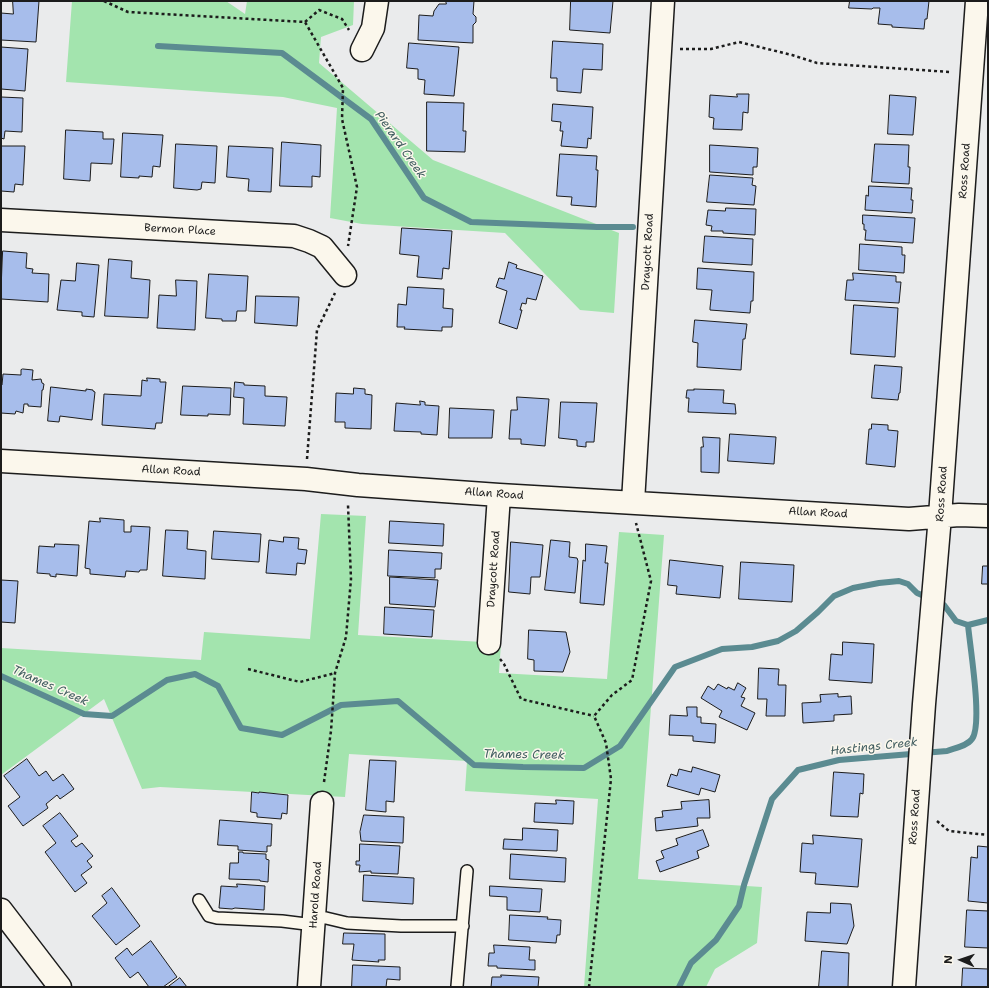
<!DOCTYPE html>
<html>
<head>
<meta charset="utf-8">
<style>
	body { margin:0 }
	#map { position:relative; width:989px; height:988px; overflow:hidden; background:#eaebec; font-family:"Shantell Sans",sans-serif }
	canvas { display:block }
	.frame { position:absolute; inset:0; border:2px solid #1c1c1c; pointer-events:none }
	.north { position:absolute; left:941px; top:940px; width:40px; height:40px; -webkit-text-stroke:3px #fbf7ec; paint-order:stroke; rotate:272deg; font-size:11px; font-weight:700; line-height:16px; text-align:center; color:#1c1c1c }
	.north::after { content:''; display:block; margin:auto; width:14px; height:18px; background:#1c1c1c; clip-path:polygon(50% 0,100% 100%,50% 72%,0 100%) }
</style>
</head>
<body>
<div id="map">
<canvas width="989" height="988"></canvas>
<div class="frame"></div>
<div class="north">N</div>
</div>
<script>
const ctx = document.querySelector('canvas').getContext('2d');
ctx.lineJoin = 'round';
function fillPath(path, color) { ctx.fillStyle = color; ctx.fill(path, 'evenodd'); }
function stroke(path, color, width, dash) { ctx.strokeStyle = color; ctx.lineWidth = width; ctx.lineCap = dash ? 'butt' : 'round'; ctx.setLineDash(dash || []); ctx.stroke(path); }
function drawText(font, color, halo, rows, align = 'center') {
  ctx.font = font + ' "Shantell Sans",sans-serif'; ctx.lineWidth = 3; ctx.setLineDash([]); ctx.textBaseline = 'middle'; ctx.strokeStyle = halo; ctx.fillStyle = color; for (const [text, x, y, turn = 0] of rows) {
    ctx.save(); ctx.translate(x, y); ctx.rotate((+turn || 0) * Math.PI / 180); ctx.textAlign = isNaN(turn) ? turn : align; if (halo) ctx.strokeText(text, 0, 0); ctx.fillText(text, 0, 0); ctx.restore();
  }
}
const green = new Path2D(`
	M72,1H226L245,14L247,1H354L353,25L321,37L319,63L433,160L619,233L614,313L580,310L505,233L362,224L330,218L337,108L283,97L66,82Z
	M321,514L366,516L358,635L501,643L499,673L607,679L619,532L664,535L638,879L762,887L757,943L715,969L706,987H584L598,799L465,791L467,761L349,754L345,797L160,787L142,789L104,699L1,775V648L201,660L204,632L310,639Z`);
const stream = new Path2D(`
	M158,46L282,53L371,119L424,198L471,222L597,227H633
	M937,602L944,605L956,621L968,625
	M968,625L988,620
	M1,676L84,714L112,716L167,680L195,674L218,686L241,728L282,735L341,705L398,701L474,765L523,767L584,768L620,746L675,667L722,649L752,647L778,641L796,631L818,612L834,596L853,588L879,583L899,581L908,584L917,593L929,598
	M679,987L691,963L716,940L739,906L744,885L772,799L798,770L839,760L947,751C955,748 967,746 972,739C983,724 970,647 968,625`);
const building = new Path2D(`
	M13,1H39L36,42L1,40V13L13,14Z
	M446,1H474L473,14L476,17V22L473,25V43L418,40L419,15L433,16L434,11L439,4H446Z
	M571,1H613L610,33L570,30Z
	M850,1H929L927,19H925L924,29L892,27V25L878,24L880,8H873L872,9L849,8Z
	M553,41L603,44L602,70L583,69L581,93L557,91V78H551Z
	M409,43L459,47L454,96L424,94L425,80L418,79V69L407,68Z
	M1,47L28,49L25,91L1,89Z
	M737,94H749L748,113L743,112L742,130L713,129L714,118L709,117L710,95L737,97Z
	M890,95L916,97L913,135L888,134Z
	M1,97L23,98L22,132L5,131L4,139L1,138Z
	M427,102L464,103L463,131H466L465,152L427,151Z
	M553,104L593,107L591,139L588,138L587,148L561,146L563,131H560L561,122L552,121Z
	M66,130L103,132V139H114L112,164L91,163L90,181L64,179Z
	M123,133L163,135L160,167L153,166L152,177L139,176V178L121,177Z
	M282,142L321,145L320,177L312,176V187L280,186Z
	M176,144L217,146L215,183L202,182L201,189L197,190L174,188Z
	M875,144L909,145L908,167H910L909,184L872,182Z
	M710,145L758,148L757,167H753V175L710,172Z
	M1,146H25L23,185L15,184L14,192L1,191Z
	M229,146L273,148L271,192L248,191L249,179L227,177Z
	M560,154L597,156L596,170H598L596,207L571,205L572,197L557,196Z
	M710,175L753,178L752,185L756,186L754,205L707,202Z
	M869,186L912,188L911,200H913L912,213L865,210L866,195L868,196Z
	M726,208L756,209L755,235L723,233V231H711L712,226L706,225L708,210L725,211Z
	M863,215L915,218L913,243L865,240L866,230H864V224H863Z
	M402,228L452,231L449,269L443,268L442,279L417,277L419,256L400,254Z
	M705,236L753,239L752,265L703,262Z
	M860,244L902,247V255H905L904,273L859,270Z
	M3,251L27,253L26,268L33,269L32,273L49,274L48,302L1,299Z
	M109,259L132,261L131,278L150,280L148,318L105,316Z
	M509,262L517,265L516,268L543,276L536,300L527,298L526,304L522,303L520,310H522L517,329L499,323L507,291L496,287L499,278L504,279Z
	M77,263L99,265L94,317L82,316V312L57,310L61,280L75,281Z
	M698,268L754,272L753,301H751L750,313L710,310V308L712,290L697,289Z
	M853,273L896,276V282H901L899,303L845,300L847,280H853Z
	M209,274L248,276L246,311H237L236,321H222V319L206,318Z
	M176,280L197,281L195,330L157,328L159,295L176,296Z
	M408,287L444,289L443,308L453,309L452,327H442V331L404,329L405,327H397L398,304L406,305Z
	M256,296L299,297L297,326L255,323Z
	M854,305L898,308L895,357L851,354Z
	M695,320L747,324L745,339H743L741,370L697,367L698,343L693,342Z
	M875,365L902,367L900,393H899L898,400L872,398Z
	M23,369L33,370L32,380L41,379L42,383L44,384L43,390H42L41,407L28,406V404H24L23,413L16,411L15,414L1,413V385H2L3,374L21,375V370Z
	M147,378L160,379V382H166L162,423H156L155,429L102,425L104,394L141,396L142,380L147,381Z
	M235,382L244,383V385L265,386V396L287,397L285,426L243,424L244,398L234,397Z
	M183,386L231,388L230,415L208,414V416L181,415Z
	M51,387L86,391V389L93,390V391L95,392L92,420L60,416L59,422L48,421Z
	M354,388L365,389V394L372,395L371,429L345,428V422H335L336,393L353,394Z
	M694,389L724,390L723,403L735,404L736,414L688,412L689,398H686L687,390H694Z
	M517,397L549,399L545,446L521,444V439H509L511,410H517Z
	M420,401L425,402V405L439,406L437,435L421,434V432L394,431L396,403L420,405Z
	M561,402L597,403L594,442H586V447L577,446V440L559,438Z
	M450,408L494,410L492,438H449Z
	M872,424L888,425V430L898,431L895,467L866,464L869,429H871Z
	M730,434L776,437L774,464L728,461Z
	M703,437L720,438L719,473L701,472V447H703Z
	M100,518L124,520V532H131V526L150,527L147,570H140L139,572L126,571L125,577L90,574V569L85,568L89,521L100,522Z
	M390,521L444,524L443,546L389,543Z
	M166,530L188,531L187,549L206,551L205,579L163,576Z
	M214,531L261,534L259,562L212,559Z
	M284,537L299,538L298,549L307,550L305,564L297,563L296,575L266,573L269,540L283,542Z
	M551,540L570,542L569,557L577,558L578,561L575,593L545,590Z
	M511,542L543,545L540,577H531L530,594L509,592Z
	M55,544L79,545L77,576L56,574V577L50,576V574L37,573L39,546L54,547Z
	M586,544L607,546L605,563H608L604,605L580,603L583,560L585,561Z
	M389,550L442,553L441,569H435V578L388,576Z
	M670,560L723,566L720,598L676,594L677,586L668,585Z
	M741,562L794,565L792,602L739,599Z
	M983,566H988V584H982Z
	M390,577L438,580L435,607L390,604Z
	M1,580L18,581L15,623L1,622Z
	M385,607L434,610L432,637L384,634Z
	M529,630L566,632L570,652L563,672L534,671V660L528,659Z
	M843,642L874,644L872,683L829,680L831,654L842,655Z
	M759,668L779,669L778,685H786L785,716H766L767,699H758Z
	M738,683L746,688L741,697L745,698L741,706L755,713L747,730L719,717L722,711L701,698L708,686L714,690L718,684L727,689L728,687L734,690Z
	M838,694V697L851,696L852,714L834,715V721L803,723L802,703L821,702L820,695Z
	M687,707H697V717H701V723L716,724L715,743L693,741V736L669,735L670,715L687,716Z
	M27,759L39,776L46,771L53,781L63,774L74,789L60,799L57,795L46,804L48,808L23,826L8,806L20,797L4,776Z
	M370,760L396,761L394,802L386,801V812L366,810Z
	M693,767L720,775L715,792L701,788L699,795L667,786L671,774L677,776L679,769L691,772Z
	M834,772L864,774L863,794L860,793L858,817L831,816Z
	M252,792L259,793V792L288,795L287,814L282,813L281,819L257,817V813L251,812Z
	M556,800L574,801L573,824L534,822L535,803L556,804Z
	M709,800L710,818H697L698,826L656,831L655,818L663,817L662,811L682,809L681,802Z
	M60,813L78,836L71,841L76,847L82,843L93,856L87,861L92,867L81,875L87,883L75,892L45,852L56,843L43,826Z
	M364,815L404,817L403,843L361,841L360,832Z
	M220,820L272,824L271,846H267V852L238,850V846L218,845Z
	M523,828L558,830L557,851L503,849L504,839L522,840Z
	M703,830L709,846L697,851L699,858L660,872L656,861L664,858L661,851L678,845L676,839Z
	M813,835L862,839L858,887L815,884L816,873L800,872L802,843L813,844Z
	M360,844L400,846L398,874L371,873V871L359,872L360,865H356V861H359Z
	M978,846L988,847V903L968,901L971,857L977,858Z
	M239,852H243V853L266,854V859L269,860L268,882L260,881V880L229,879L230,863H238Z
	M511,854L566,858L565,882L510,879Z
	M364,875L414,878L413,904L363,901Z
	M237,884L265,886L264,910L235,908L232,909L219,908L221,886L237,887Z
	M490,886L542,889L540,912L507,910V897L490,896Z
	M112,888L140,926L116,945L92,916L107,903L102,896Z
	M831,903L851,904L854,926L847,944L805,941L807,912L830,913Z
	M967,910L988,911V948L965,947Z
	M510,915L548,917L547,919L561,920L560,935H557L556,943L509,940Z
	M344,933L385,934V960H378L379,962L352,960L354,944H343Z
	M151,941L177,977L163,987H149L138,972L130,978L115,958L127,948L132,955Z
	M494,945L530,947L529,960H535V970L497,968V966H488L489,953H494Z
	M822,951L849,953L848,987H819Z
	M353,965L400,967V980L387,979L386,987H352Z
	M963,968L988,969V987H962Z
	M501,975L539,977L538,987H491L492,977H501Z
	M180,978L187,987H168Z`);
const path = new Path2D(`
	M104,1L128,12L305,22L343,88L342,119L357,187L348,246
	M305,22L319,10L342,19L349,30
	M680,49H711L739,42L792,55L817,63L950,72
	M307,459L317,330L335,293
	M500,659L504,664L521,699L594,716
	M248,669L300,682L335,673
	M324,782L331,731L335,673L346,637L351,579L348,505
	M937,821L949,831L988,835
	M589,987L611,779L606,743L594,716L612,695L632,680L651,581L636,523`);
const lane = new Path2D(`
	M199,900L209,916L217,918L282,921L314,925
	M314,917L326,918L347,923L401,926H463
	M457,986L467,871`);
const street = new Path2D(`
	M362,50L373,28L377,1
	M1,220L294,236L309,241L322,247L345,275
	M1,461L306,479L358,485L499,495L909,519L959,515L988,516
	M633,502L663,1
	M489,643L499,495
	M309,987L322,803
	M904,987L924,704L940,516L977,1`);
const secondary = new Path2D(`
	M1,910L60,987`);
const streetNames = [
	["Ross Road",965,171,-86],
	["Bermon Place",180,230,3],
	["Draycott Road",648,252,-87],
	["Allan Road",171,471,3],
	["Allan Road",494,494,4],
	["Ross Road",942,494,-86],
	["Allan Road",818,513,3],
	["Draycott Road",494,569,-86],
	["Ross Road",915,817,-86],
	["Harold Road",316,895,-86]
];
const waterNames = [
	["Pierard Creek",400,145,55],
	["Thames Creek",50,686,24],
	["Hastings Creek",874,747,-6],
	["Thames Creek",524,755,1]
];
fillPath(green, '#a3e4ae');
stroke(stream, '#5b8b91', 6);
fillPath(building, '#a7bdeb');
stroke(building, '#1c1c1c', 1);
stroke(lane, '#1c1c1c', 14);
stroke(street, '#1c1c1c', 25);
stroke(secondary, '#1c1c1c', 25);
stroke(path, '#1c1c1c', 2.5, [3, 3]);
stroke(lane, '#fbf7ec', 11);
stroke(street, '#fbf7ec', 22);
stroke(secondary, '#fbf7ec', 22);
drawText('11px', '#1c1c1c', '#fbf7ec', streetNames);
drawText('italic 12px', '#415d60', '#fbf7ec', waterNames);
</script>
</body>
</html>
